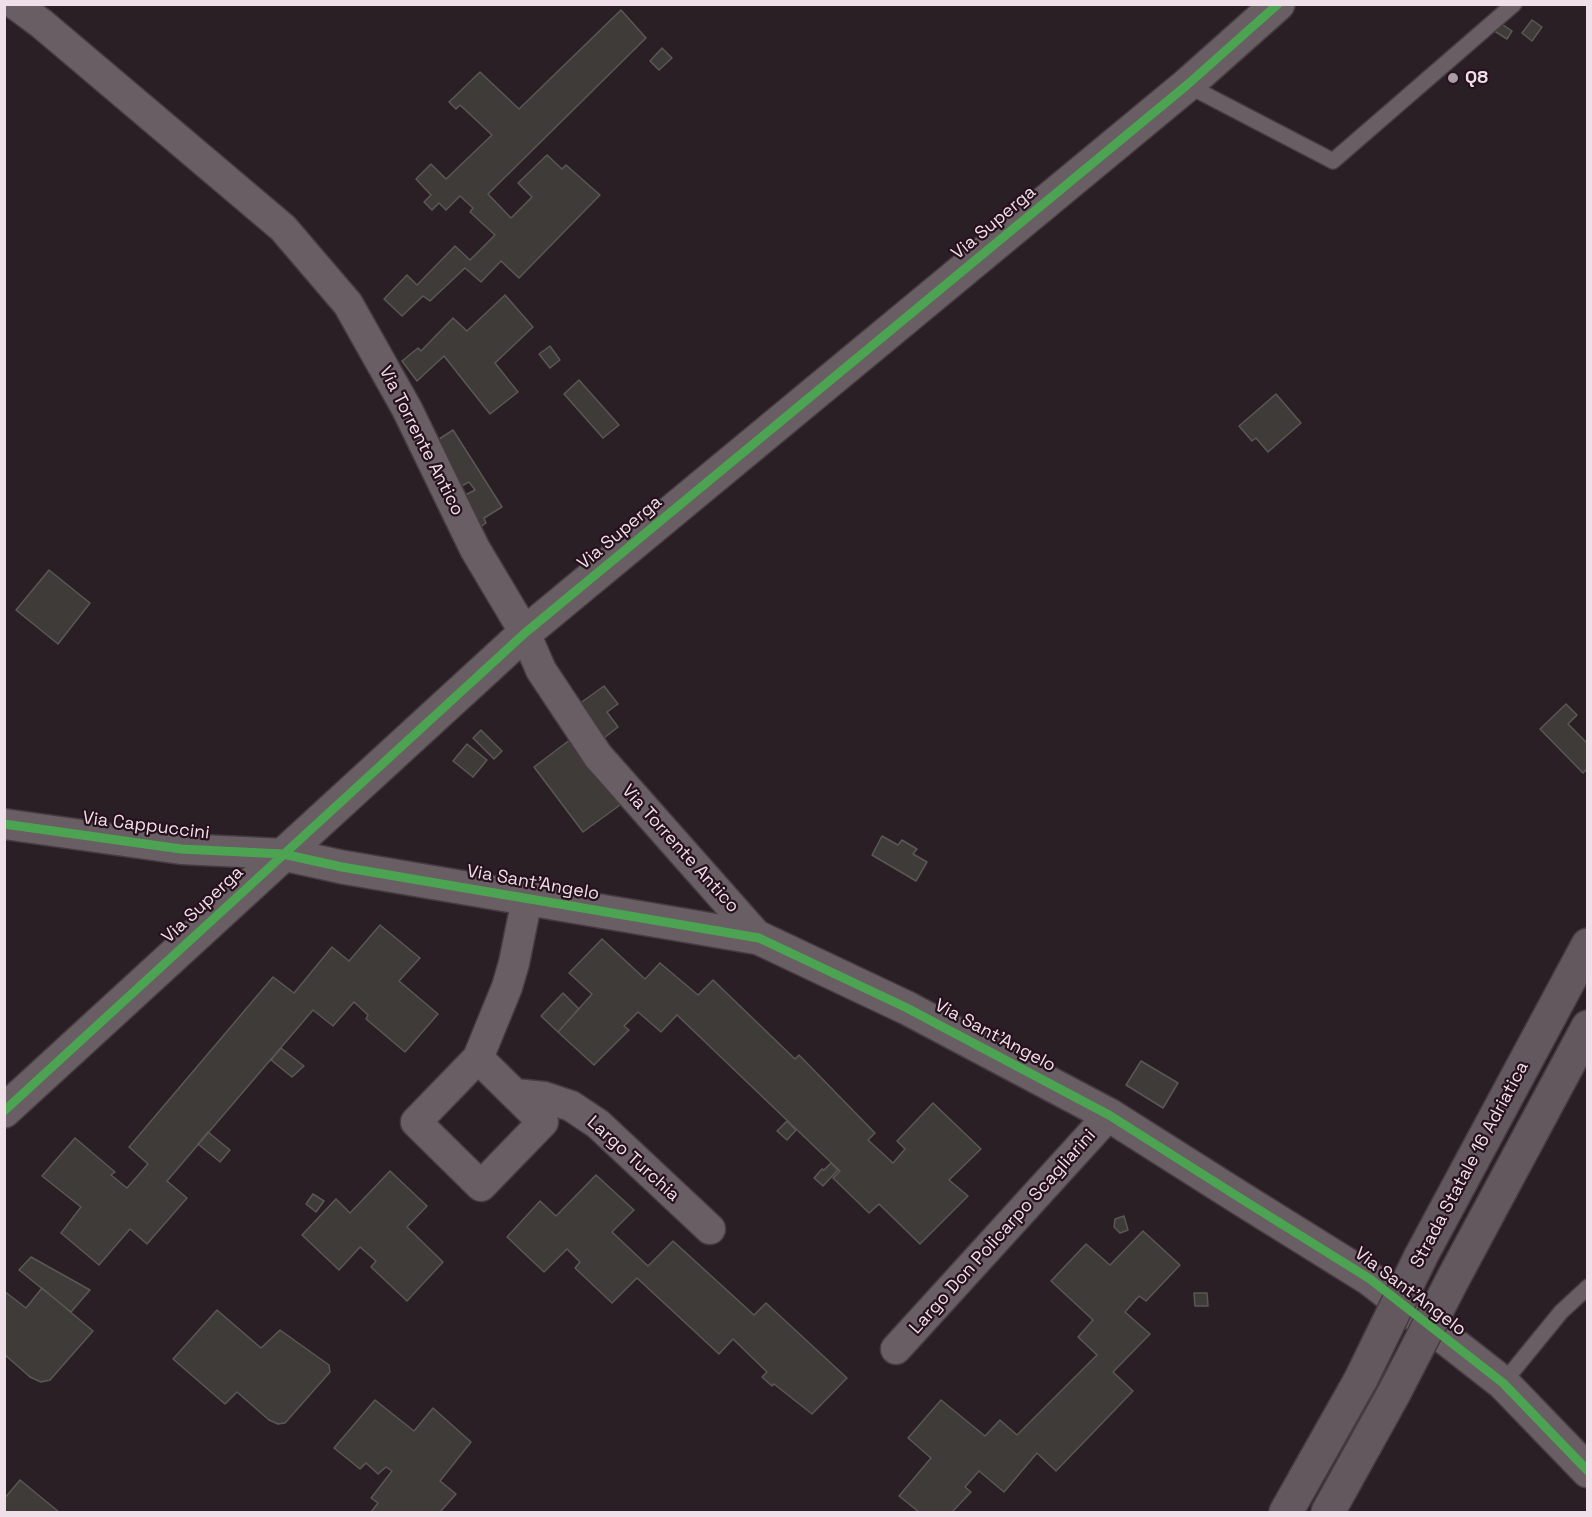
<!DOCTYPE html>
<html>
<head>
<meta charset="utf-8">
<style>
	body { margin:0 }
	#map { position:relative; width:1592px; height:1517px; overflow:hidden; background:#2b1f26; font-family:"Space Grotesk",sans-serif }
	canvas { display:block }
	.frame { position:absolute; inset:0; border:6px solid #efdfe8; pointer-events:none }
</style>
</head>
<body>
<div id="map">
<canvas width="1592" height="1517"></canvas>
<div class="frame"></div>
</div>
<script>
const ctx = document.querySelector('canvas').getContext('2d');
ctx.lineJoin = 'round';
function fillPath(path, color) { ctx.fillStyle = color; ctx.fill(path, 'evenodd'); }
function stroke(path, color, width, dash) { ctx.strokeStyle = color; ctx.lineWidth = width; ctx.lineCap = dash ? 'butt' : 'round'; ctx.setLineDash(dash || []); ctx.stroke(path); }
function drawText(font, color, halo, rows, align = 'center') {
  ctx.font = font + ' "Space Grotesk",sans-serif'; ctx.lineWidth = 4.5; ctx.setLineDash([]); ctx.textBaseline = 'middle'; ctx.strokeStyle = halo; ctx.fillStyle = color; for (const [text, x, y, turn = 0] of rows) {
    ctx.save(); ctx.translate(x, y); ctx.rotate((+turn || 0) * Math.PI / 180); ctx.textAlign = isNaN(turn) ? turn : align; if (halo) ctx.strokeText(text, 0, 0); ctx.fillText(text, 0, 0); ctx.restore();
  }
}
const building = new Path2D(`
	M621,10L646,38L488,194L511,218L532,197L518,183L547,155L562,169L566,165L600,195L519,278L501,261L481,282L465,268L430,301L423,296L402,316L384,299L407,275L417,285L455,246L470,260L495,235L470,212L473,208L460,196L446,210L439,203L432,210L424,202L431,195L416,179L431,164L446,179L492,135L460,105L456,109L449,102L480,72L519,109Z
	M1532,20L1542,27L1532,41L1522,33Z
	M1499,22L1512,31L1507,39L1493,30Z
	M662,48L672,58L659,70L650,61Z
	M505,295L533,327L495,363L518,392L490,414L444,356L417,381L402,361L418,348L421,351L453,318L467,331Z
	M550,346L560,360L550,368L539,354Z
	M579,380L619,425L603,438L564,394Z
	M1276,394L1301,423L1268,452L1256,438L1252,441L1239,426Z
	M453,430L502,507L484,518L486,523L479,528L463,496L475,490L469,482L458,488L433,443Z
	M49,570L90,603L58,644L16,610Z
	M604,686L618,704L607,712L618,727L604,738L579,704Z
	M1566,704L1577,715L1568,724L1588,744V768L1583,773L1540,729Z
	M481,730L502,751L494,759L473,738Z
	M571,739L620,805L583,832L534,767Z
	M467,744L487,760L473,777L453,761Z
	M882,836L898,845L902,840L917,849L913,854L927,862L916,881L872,855Z
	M380,925L420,958L399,981L438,1014L405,1052L366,1019L368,1015L354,1002L333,1026L313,1010L167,1181L187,1198L147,1244L130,1229L99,1265L61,1233L81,1207L42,1176L75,1138L115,1172L111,1175L127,1188L148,1164L129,1147L273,977L294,993L332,947L349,961Z
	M602,939L645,979L660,963L698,995L713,980L795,1059L799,1055L875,1133L868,1140L893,1163L905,1149L897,1141L933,1103L981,1149L949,1180L968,1196L920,1244L879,1204L869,1213L833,1178L840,1171L677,1015L661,1032L638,1012L624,1026L629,1030L594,1065L558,1032L592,994L569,973Z
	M563,993L579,1009L558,1032L541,1016Z
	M281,1048L304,1066L292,1077L271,1060Z
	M1141,1061L1178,1083L1163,1108L1126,1085Z
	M787,1121L796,1130L787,1140L777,1131Z
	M208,1132L230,1150L220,1162L198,1144Z
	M831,1163L838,1170L823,1186L814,1178L822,1169L824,1170Z
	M390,1171L427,1206L407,1227L443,1262L407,1301L371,1267L376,1261L360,1247L339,1270L302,1235L336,1199L350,1213Z
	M596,1175L634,1210L612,1232L648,1266L673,1241L754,1315L766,1303L847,1378L812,1414L774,1384L772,1386L762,1377L767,1372L733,1339L719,1354L637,1278L612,1303L575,1268L580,1262L567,1249L544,1272L507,1237L540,1201L556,1216Z
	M313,1194L324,1201L316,1212L306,1204Z
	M1124,1216L1128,1230L1120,1233L1114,1227L1115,1219Z
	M1143,1231L1180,1265L1146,1301L1139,1296L1125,1312L1150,1334L1113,1372L1133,1391L1056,1471L1037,1453L1004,1492L979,1471L965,1487L971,1492L952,1512H919L899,1496L931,1458L908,1438L941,1400L985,1436L1000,1420L1017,1435L1097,1355L1078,1337L1093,1320L1051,1281L1086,1244L1110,1265Z
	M31,1257L90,1290L71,1312L19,1270Z
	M42,1288L93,1331L50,1380L41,1382L30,1377L4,1354V1291L26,1308Z
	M1194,1293H1207L1208,1306H1195Z
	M217,1310L261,1348L280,1330L329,1365L330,1372L285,1423L278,1424L269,1420L237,1392L225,1404L173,1359Z
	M375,1400L414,1431L433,1408L471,1442L440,1481L456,1494L440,1512H371L378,1503L371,1498L392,1471L386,1467L378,1474L366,1463L360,1469L334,1448Z
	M20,1480L59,1512H4V1499Z`);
const service = new Path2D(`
	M1187,85L1333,161L1514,4
	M1503,1383L1561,1312L1588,1287`);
const minor = new Path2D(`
	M15,4L42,24L283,228L348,304L407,409L475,549L525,633L541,670L598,756L759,938
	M4,824L181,849L283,854
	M478,1058L543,1122L481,1186L416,1122Z
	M478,1058L507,987L514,963L527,899
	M515,1094L544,1097L571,1106L598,1124L710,1229
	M896,1349L1109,1115`);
const tertiary = new Path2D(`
	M283,854L342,867L759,938L907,1008L1109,1115L1240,1198L1370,1279L1503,1383L1588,1471
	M4,1111L525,633L1187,85L1278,4`);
const trunk = new Path2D(`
	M1421,1256L1588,945
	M1454,1277L1588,1027
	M1286,1512L1361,1379
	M1328,1512L1394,1393`);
const trunkBridge = new Path2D(`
	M1361,1379L1421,1256
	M1394,1393L1454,1277`);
const cycleway = new Path2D(`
	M4,824L181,849L283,854L342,867L759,938L907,1008L1109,1115L1240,1198L1370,1279L1503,1383L1588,1471
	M4,1111L525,633L1187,85L1278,4`);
const markers = [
	[1453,78,6,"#aa9ca4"]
];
const poiNames = [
	["Q8",1465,78]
];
const streetNames = [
	["Via Superga",994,223,-40],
	["Via Torrente Antico",421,441,63],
	["Via Superga",620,533,-40],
	["Via Cappuccini",146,826,7],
	["Via Torrente Antico",680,849,48],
	["Via Sant'Angelo",533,883,10],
	["Via Superga",203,905,-43],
	["Via Sant'Angelo",995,1036,28],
	["Largo Turchia",633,1159,42],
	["Strada Statale 16 Adriatica",1470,1165,-62],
	["Largo Don Policarpo Scagliarini",1003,1232,-48],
	["Via Sant'Angelo",1410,1292,37]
];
fillPath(building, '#3e3b39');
stroke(building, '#5a5855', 1.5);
stroke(service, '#463b41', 18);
stroke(minor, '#463b41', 33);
stroke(tertiary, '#463b41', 36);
stroke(trunk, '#463b41', 36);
stroke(service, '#685e63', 15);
stroke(minor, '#685e63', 30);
stroke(tertiary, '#685e63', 33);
stroke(trunk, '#64585f', 33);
stroke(trunkBridge, '#463b41', 36, []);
stroke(trunkBridge, '#64585f', 33);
stroke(cycleway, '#4ca352', 9);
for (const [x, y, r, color] of markers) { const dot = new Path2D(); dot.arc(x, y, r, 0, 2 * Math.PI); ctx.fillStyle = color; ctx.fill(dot); stroke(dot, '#26111d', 2); }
drawText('bold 18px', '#efdfe8', '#26111d', poiNames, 'left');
drawText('18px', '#efdfe8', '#26111d', streetNames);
</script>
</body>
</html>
